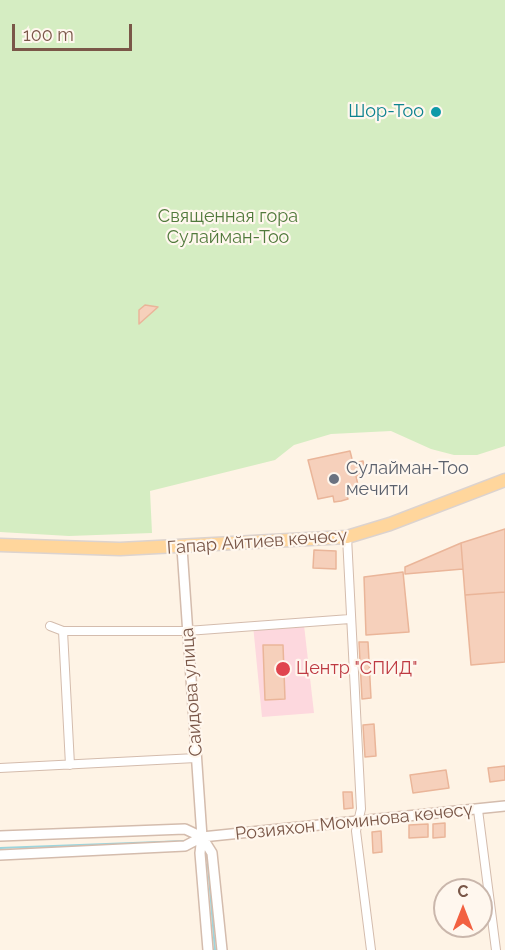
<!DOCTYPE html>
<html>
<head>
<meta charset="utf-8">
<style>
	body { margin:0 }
	#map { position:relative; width:505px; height:950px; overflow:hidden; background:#fef3e5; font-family:Raleway,sans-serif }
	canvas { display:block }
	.north { position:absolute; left:433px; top:878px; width:60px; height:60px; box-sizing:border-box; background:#fff7ee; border:2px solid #cab7ac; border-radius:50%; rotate:0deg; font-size:16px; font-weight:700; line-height:24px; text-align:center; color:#7a5748 }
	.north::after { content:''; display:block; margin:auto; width:21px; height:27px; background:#f26141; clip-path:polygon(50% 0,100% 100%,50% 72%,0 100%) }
	.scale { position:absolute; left:12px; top:24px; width:120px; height:27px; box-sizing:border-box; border:3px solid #7a5748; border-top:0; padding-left:8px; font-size:18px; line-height:21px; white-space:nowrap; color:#7a5748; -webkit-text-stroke:4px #fff7ee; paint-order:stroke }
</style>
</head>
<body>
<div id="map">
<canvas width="505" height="950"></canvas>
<div class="north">С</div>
<div class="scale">100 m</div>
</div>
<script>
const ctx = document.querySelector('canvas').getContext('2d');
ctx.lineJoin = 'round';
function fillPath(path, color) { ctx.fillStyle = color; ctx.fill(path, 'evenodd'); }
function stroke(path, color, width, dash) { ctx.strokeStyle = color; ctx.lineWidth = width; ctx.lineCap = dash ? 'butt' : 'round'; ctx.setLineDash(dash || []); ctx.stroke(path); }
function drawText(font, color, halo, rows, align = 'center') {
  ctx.font = font + ' Raleway,sans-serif'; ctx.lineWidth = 4.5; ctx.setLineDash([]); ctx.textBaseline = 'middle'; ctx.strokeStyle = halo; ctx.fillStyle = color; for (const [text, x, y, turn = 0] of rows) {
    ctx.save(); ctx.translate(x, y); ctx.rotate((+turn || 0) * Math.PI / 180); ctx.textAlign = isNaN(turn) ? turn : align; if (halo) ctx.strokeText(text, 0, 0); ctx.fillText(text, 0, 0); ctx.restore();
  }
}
const medical = new Path2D(`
	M253,625H304L314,713L262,717Z`);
const green = new Path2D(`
	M0,0H505V446L477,455H454L431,449L391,431L331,434L294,445L275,460L150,491L152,533L69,536L0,532Z`);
const stream = new Path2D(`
	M0,848L186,841
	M207,852L215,950`);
const building = new Path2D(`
	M145,305L158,307L139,324V310Z
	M350,451L353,463L363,461L366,474L356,476L359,490L346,493L348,499L341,501L334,502L333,496L318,499L308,460Z
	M505,529V592L465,595L461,543Z
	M461,543L463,569L405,574V567Z
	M314,550L336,551V569L313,568Z
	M403,572L409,632L366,635L364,577Z
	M505,592V662L471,665L465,595Z
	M359,642H368L371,698L362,699Z
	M263,645H283L285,699L265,700Z
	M374,724L376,756L365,757L363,725Z
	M505,766V780L490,782L488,768Z
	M446,770L449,788L413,793L410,775Z
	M343,792H352L353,808L344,809Z
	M445,823V837L433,838V824Z
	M428,824V837L409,838V825Z
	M381,831L382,852L373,853L372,832Z`);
const minor = new Path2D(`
	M347,537L361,809L356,831L371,950
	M50,626L63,631H187L350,619
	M63,631L70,765
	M0,768L196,758
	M478,810L496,950`);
const tertiary = new Path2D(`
	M182,548L202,837L200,853L208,950
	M0,836L185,829L202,837
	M202,837L212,853L222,950
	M0,855L185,846L202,837L505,806`);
const primary = new Path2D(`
	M0,545L120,549L347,537L390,524L505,480`);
const markers = [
	[436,112,6,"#0f9aa8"],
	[334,479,6,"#6b7280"],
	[283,669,8,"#e0444e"]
];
const cultureNames = [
	["Шор-Тоо",424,112]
];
const parkNames = [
	["Священная гора",228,217],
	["Сулайман-Тоо",228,238]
];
const worshipNames = [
	["Сулайман-Тоо",346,469],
	["мечити",346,490]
];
const streetNames = [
	["Гапар Айтиев көчөсү",257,542,-4],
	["Саидова улица",192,692,-94],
	["Розияхон Моминова көчөсү",354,822,-6]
];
const healthNames = [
	["Центр \"СПИД\"",296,669]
];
fillPath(medical, '#fdd8de');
fillPath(green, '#d5edc2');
stroke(stream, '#9dd5dd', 2);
fillPath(building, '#f6d0bb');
stroke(building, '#eab599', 1.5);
stroke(minor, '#d4bcad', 10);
stroke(tertiary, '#d4bcad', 12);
stroke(primary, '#dcd3cf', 15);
stroke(minor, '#fff', 8);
stroke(tertiary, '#fff', 9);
stroke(primary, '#ffd69c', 12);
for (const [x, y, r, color] of markers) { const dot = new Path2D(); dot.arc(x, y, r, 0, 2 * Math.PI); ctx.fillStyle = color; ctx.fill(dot); stroke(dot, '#fff7ee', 2); }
drawText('18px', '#0d838f', '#fff7ee', cultureNames, 'right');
drawText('18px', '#517a3c', '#fff7ee', parkNames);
drawText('18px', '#5b616d', '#fff7ee', worshipNames, 'left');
drawText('18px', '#7a5748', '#fff7ee', streetNames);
drawText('18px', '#be3a42', '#fff7ee', healthNames, 'left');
</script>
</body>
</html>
